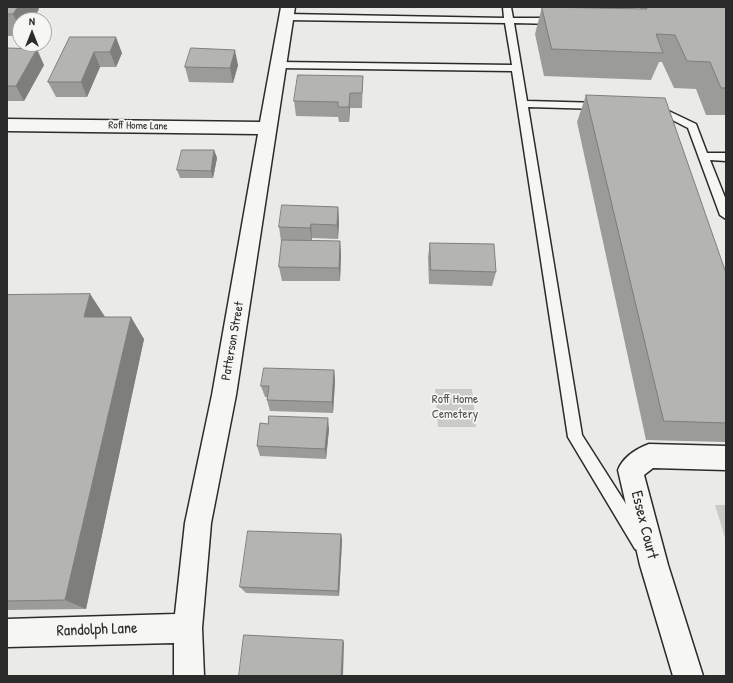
<!DOCTYPE html>
<html>
<head>
<meta charset="utf-8">
<style>
	body { margin:0 }
	#map { position:relative; width:733px; height:683px; overflow:hidden; background:#eaeae6; font-family:"Patrick Hand",sans-serif }
	canvas { display:block }
	.frame { position:absolute; inset:0; border:8px solid #2b2b2b; pointer-events:none }
	.north { position:absolute; left:12px; top:12px; width:40px; height:40px; box-sizing:border-box; background:#f6f6f2; border:1px solid #a5a5a2; border-radius:50%; rotate:0deg; font-size:11px; font-weight:700; line-height:16px; text-align:center; color:#2b2b2b }
	.north::after { content:''; display:block; margin:auto; width:14px; height:18px; background:#2b2b2b; clip-path:polygon(50% 0,100% 100%,50% 72%,0 100%) }
</style>
</head>
<body>
<div id="map">
<canvas width="733" height="683"></canvas>
<div class="frame"></div>
<div class="north">N</div>
</div>
<script>
const ctx = document.querySelector('canvas').getContext('2d');
ctx.lineJoin = 'round';
function fillPath(path, color) { ctx.fillStyle = color; ctx.fill(path, 'evenodd'); }
function stroke(path, color, width, dash) { ctx.strokeStyle = color; ctx.lineWidth = width; ctx.lineCap = dash ? 'butt' : 'round'; ctx.setLineDash(dash || []); ctx.stroke(path); }
function drawText(font, color, halo, rows, align = 'center') {
  ctx.font = font + ' "Patrick Hand",sans-serif'; ctx.lineWidth = 3.5; ctx.setLineDash([]); ctx.textBaseline = 'middle'; ctx.strokeStyle = halo; ctx.fillStyle = color; for (const [text, x, y, turn = 0] of rows) {
    ctx.save(); ctx.translate(x, y); ctx.rotate((+turn || 0) * Math.PI / 180); ctx.textAlign = isNaN(turn) ? turn : align; if (halo) ctx.strokeText(text, 0, 0); ctx.fillText(text, 0, 0); ctx.restore();
  }
}
const green = new Path2D(`
	M435,389H472L476,427H438Z
	M715,505H726V541Z`);
const lane = new Path2D(`
	M503,7H511L513,18H556L560,21L556,24L514,23L527,101L601,103L606,106L601,109L528,107L582,435L647,537L649,543L647,549L641,551L635,549L568,437L512,71L279,68L274,65L279,62L512,65L505,23L286,20L282,17L286,14L504,18Z
	M656,105L696,124L707,153H726V161L710,160L726,200V219L720,215L688,128L653,110L651,108L653,106Z`);
const street = new Path2D(`
	M281,7H295L236,395L211,523L202,628L204,676H174V643L7,647V619L175,614L185,523L212,395L258,134L7,131V119L260,122Z
	M649,444L726,446V470L653,468L644,475L668,565L703,676H673L640,565L618,470C623,457 636,449 649,444Z`);
const wall = new Path2D(`
	M7,7L39,9L20,20V36H7Z
	M542,7H605V8L640,9V8L629,7H726V115H706L696,89L674,88L662,62H659L651,80L544,76L535,34Z
	M70,37L122,53L116,67H100L87,97H56L48,82Z
	M7,48L44,65L24,101H7Z
	M238,65L233,83L189,82L185,67Z
	M363,76L362,108H350L349,122H339L338,117L296,116L294,101Z
	M586,95L726,273V442L646,440L577,122Z
	M214,150L217,158L213,178H180L177,170Z
	M338,207L339,222L338,239L312,238V241H340L341,255L340,281H282L279,267L282,241H281L279,227Z
	M430,243L496,272L492,286L429,284L428,257Z
	M90,294L105,317L144,339L86,609L7,610V295Z
	M334,370L335,381L333,413L270,411L267,400V397H265L261,386Z
	M329,429L326,459L260,456L257,446Z
	M341,534L342,541L339,596L246,593L240,587Z`);
const shadedWall = new Path2D(`
	M18,7H38L39,9L33,20H20V28L13,14Z
	M116,37L122,53L116,67L110,52Z
	M37,49L44,65L24,101L16,86Z
	M235,50L238,65L233,83L230,68Z
	M94,52L100,67L87,97L81,82Z
	M350,93V108L349,122V107Z
	M214,150L217,158L213,178L211,171Z
	M338,207L339,222L338,239L337,225Z
	M311,224L312,238V242L310,228Z
	M340,241L341,255L340,281L339,268Z
	M90,294L105,317H84Z
	M131,317L144,339L86,609L65,600Z
	M334,370L335,381L333,413L332,402Z
	M328,418L329,429L326,459L325,449Z
	M341,534L342,541L339,596L338,591Z
	M343,640L344,643L343,676H341Z`);
const building = new Path2D(`
	M7,7H18L13,14H7Z
	M542,7L647,9L646,7H726V88H721L710,62L687,61L675,35L656,34L663,53L552,49Z
	M70,37H116L110,52H94L81,82H48Z
	M7,48L37,49L16,86H7Z
	M191,48L235,50L230,68L185,67Z
	M298,75L363,76L362,93H350L349,107H338V102L294,101Z
	M586,95L665,98L726,273V423L664,421Z
	M182,150H214L211,171L177,170Z
	M282,205L338,207L337,225L311,224L310,228L279,227Z
	M282,240L340,241L339,268L279,267Z
	M430,243L494,244L496,272L431,270Z
	M90,294L84,317H131L65,600L7,601V295Z
	M264,368L334,370L332,402L267,400L269,386H261Z
	M269,416L328,418L325,449L257,446L260,423L268,424Z
	M248,531L341,534L338,591L240,587Z
	M244,635L343,640L341,676H239Z`);
const farStreetnames = [
	["Roff Home Lane",138,126,1]
];
const streetNames = [
	["Patterson Street",233,341,-80]
];
const parkNames = [
	["Roff Home",455,400],
	["Cemetery",455,415]
];
const nearStreetnames = [
	["Essex Court",644,525,76],
	["Randolph Lane",97,630,-2]
];
fillPath(green, '#cacac7');
stroke(lane, '#2b2b2b', 3);
stroke(street, '#2b2b2b', 3);
fillPath(lane, '#f6f6f2');
fillPath(street, '#f6f6f2');
fillPath(wall, '#9b9b98');
fillPath(shadedWall, '#7e7e7c');
fillPath(building, '#b4b4b1');
stroke(building, '#7e7e7c', 1);
drawText('11px', '#2b2b2b', '#f6f6f2', farStreetnames);
drawText('13px', '#2b2b2b', '#f6f6f2', streetNames);
drawText('13px', '#535352', '#f6f6f2', parkNames);
drawText('16px', '#2b2b2b', '#f6f6f2', nearStreetnames);
</script>
</body>
</html>
